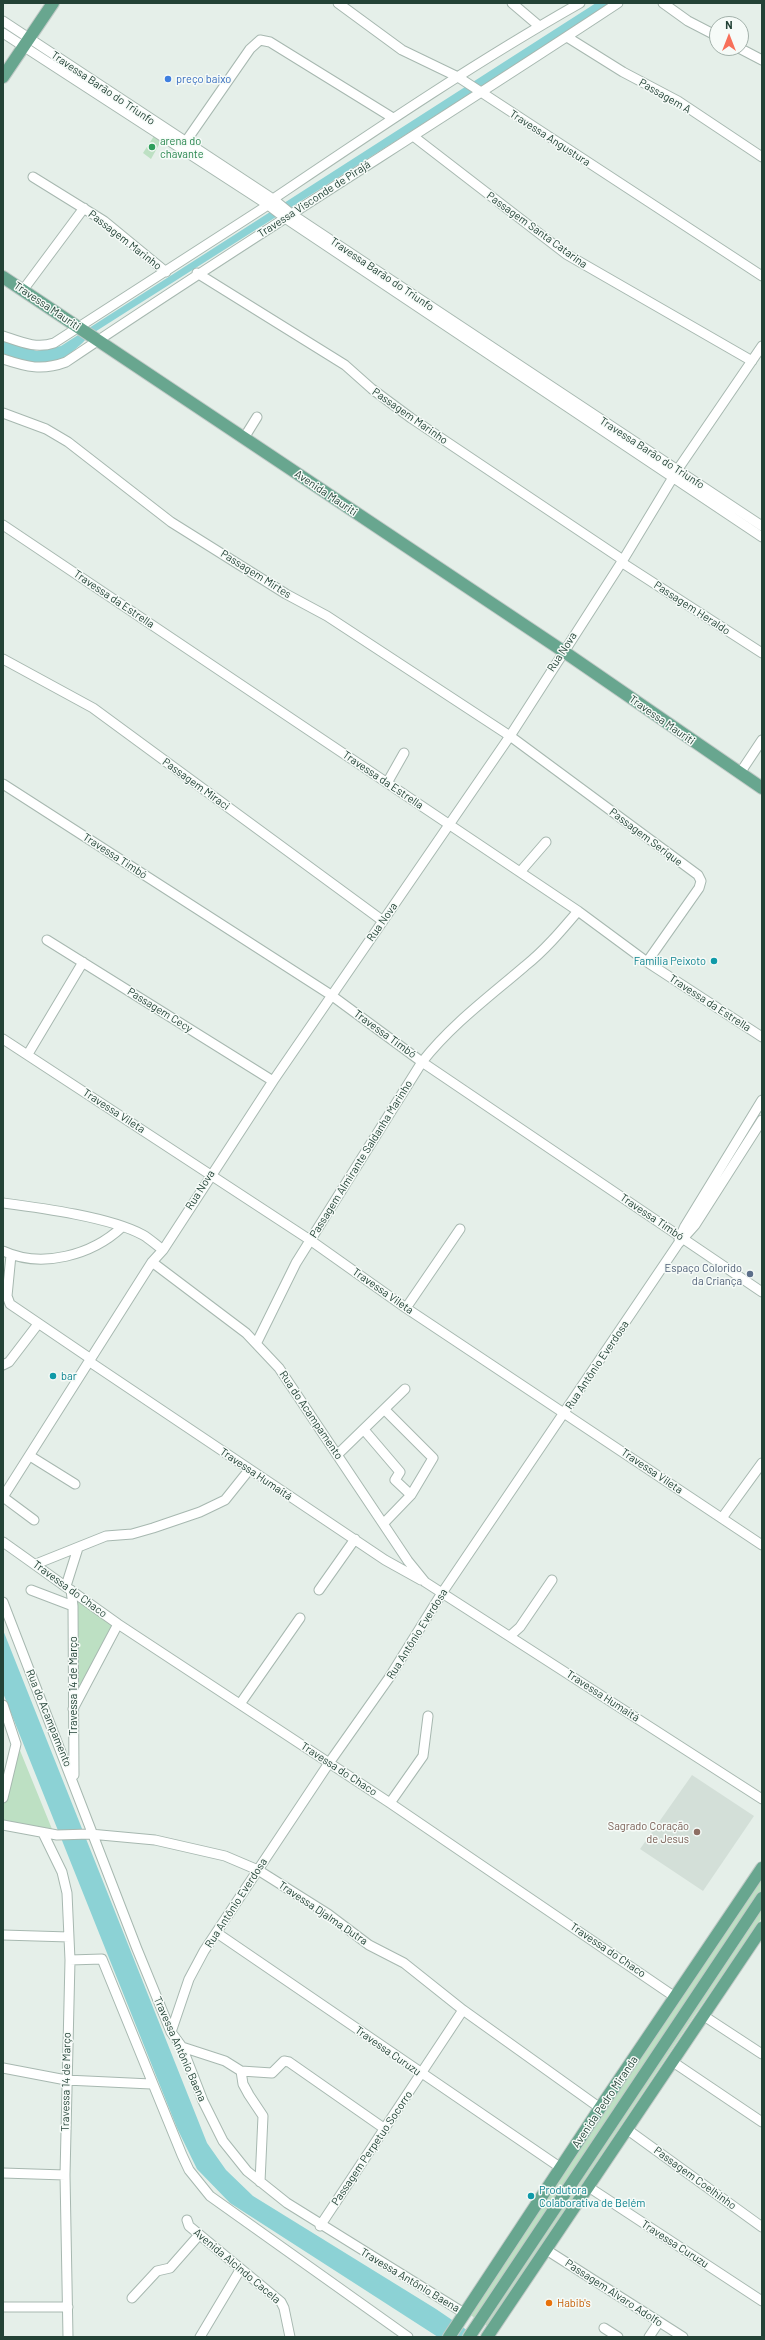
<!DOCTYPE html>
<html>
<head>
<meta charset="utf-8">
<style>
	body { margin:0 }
	#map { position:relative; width:765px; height:2340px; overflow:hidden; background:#e5efe9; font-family:Barlow,sans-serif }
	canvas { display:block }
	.frame { position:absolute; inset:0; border:4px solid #234236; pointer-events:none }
	.north { position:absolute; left:709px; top:16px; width:40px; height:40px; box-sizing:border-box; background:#f6fbf8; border:1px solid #a2b1aa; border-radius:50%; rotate:0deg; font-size:11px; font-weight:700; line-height:16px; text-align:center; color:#234236 }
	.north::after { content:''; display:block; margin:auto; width:14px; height:18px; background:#f7705a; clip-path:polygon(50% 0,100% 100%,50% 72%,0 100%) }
</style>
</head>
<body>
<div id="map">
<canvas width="765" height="2340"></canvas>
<div class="frame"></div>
<div class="north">N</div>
</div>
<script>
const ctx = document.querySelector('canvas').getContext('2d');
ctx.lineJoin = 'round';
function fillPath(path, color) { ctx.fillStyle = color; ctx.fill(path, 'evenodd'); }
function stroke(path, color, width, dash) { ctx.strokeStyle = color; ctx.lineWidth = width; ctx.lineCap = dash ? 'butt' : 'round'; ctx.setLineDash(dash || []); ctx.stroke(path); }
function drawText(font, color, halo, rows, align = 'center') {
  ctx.font = font + ' Barlow,sans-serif'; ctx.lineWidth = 3; ctx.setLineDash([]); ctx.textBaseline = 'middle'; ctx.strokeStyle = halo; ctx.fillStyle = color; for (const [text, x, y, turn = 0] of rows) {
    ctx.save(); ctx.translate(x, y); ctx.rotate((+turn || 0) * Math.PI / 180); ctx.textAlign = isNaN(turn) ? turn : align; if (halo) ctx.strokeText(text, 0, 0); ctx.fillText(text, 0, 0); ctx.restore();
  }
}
const built = new Path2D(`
	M692,1775L754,1816L703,1891L640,1849Z`);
const green = new Path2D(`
	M154,136L161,141L151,159L143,153Z
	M73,1594L117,1620L73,1705Z
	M19,1748L54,1834L3,1827V1801Z
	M762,1874V1892L476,2319L468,2313Z
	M762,1902V1918L694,2016L487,2326L482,2322Z`);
const water = new Path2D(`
	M596,3H613L90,335C77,349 60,364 40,365C29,365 14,358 3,356V341L37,351L61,346Z
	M3,1630L207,2143L226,2170L253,2196L436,2309L477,2337H438L230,2203L197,2169L177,2128L3,1693Z`);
const minor = new Path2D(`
	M338,3L402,50L458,77L762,276
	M512,3L539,26
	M663,3L688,21L717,36
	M3,21L273,199L290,213L762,526
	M3,33L268,205L285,218L762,537
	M567,37L623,72L678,101L762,157
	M739,48L762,60
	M413,136L566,254L752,361
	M182,147L250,49L260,40L270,42L393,118
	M33,177L104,221L166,272
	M197,273L345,365L372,389L411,418L623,560
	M23,290L84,208
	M3,336C21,342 36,349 54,343L268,205L273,199C374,131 474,63 580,3
	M3,359C27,367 42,371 66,362C248,239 435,124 618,3
	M3,413L46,429L68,442L171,522L286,594L327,616L510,736L698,875L701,881L699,888L647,962
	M244,438L257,417
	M3,525L578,911L647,962L762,1037
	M621,562L762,653
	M3,659L93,708L383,921
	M740,773L762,740
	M387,783L404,753
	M3,784L331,995L422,1062L762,1292
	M520,872L546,842
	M47,940L273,1081
	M3,1039L310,1240L406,1308L762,1545
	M28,1054L83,962
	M3,1203C41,1208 110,1217 143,1235C150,1239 156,1245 163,1250
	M679,1239L685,1226L762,1100
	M3,1251C42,1269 92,1255 122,1227
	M11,1255L7,1296L10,1304L91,1359
	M152,1262L246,1333L279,1368L408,1561L425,1582L762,1799
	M406,1308L460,1229
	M257,1342L296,1263L422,1062C452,1024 489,997 525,966C545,950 561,931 578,911
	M90,1362L385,1560L421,1580
	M3,1365L9,1362L38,1324
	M365,1431L400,1472L395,1480L411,1495
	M337,1455L405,1389
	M30,1456L75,1484
	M3,1497L152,1262L163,1250L273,1081L510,736L623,560L678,469L762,346
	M3,1497L34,1520
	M722,1518L762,1463
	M384,1523L411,1495L433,1458L385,1410
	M3,1542L118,1624L390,1803L675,1997
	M36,1564L106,1536L132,1534L153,1528L200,1512L225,1500L249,1470
	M66,1586L78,1548
	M31,1590L73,1606
	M71,1590L73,1606L74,1775
	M319,1590L355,1539
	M3,1602L137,1949L171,2032L182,2047L203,2101L223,2141L247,2171L287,2203L464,2313
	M510,1636L520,1627L552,1580
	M240,1704L300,1618
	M3,1705L16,1744L3,1798
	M73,1709L118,1624
	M390,1803L423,1756L428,1716
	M3,1825L57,1835L90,1834L155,1840L225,1856L258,1870L328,1914L369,1945L404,1963L463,2010L600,2108
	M43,1833L62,1872L67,1893L70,1960L65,2175L68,2337
	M217,1933L561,2168
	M3,1935L69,1937
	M70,1960L102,1959L182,2155L189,2170L210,2196L408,2337
	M704,2016L762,2054
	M171,2032L189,1979L204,1951L329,1763L389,1678L442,1593L678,1244L695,1225L762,1120
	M182,2047L225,2061L241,2071L243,2084L249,2095L263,2116L260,2182
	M673,2062L762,2122
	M3,2068L66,2080L151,2084
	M241,2071L272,2073L284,2061L289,2062L385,2129
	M628,2130L762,2227
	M3,2173L65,2175
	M587,2186L762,2301
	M187,2220L189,2226L281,2302L284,2308L290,2337
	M320,2226L463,2010
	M545,2249L683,2337
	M132,2298L157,2271L170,2268L199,2235
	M3,2307H68
	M604,2328L618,2337
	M200,2337L240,2270
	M649,2337L659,2322`);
const major = new Path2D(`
	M3,77L53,3
	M3,277L563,651L762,788
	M449,2337L600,2108L762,1868
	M469,2337L762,1898
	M487,2337L762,1928`);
const markers = [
	[168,79,4,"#3f7fe0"],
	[152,147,4,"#2e9e5b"],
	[714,961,4,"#0f9aa8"],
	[750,1274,4,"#5c6f8a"],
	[53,1376,4,"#0f9aa8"],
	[697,1832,4,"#8d6e63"],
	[531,2196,4,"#0f9aa8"],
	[549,2303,4,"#e8710a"]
];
const shopNames = [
	["preço baixo",176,79]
];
const streetNames = [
	["Travessa Barão do Triunfo",103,88,34],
	["Passagem A",665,96,30],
	["Travessa Angustura",550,138,33],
	["Travessa Visconde de Pirajá",314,199,-33],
	["Passagem Santa Catarina",537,230,36],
	["Passagem Marinho",125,240,38],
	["Travessa Barão do Triunfo",382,274,34],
	["Travessa Mauriti",47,306,34],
	["Passagem Marinho",410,416,35],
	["Travessa Barão do Triunfo",652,453,33],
	["Avenida Mauriti",326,493,34],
	["Passagem Mirtes",256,574,32],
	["Travessa da Estrella",114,599,34],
	["Passagem Heraldo",692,608,33],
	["Rua Nova",562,652,-57],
	["Travessa Mauriti",662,720,35],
	["Travessa da Estrella",383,780,34],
	["Passagem Miraci",196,784,36],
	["Passagem Serique",646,837,37],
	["Travessa Timbó",115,856,33],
	["Rua Nova",382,922,-55],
	["Travessa da Estrella",710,1003,33],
	["Passagem Cecy",160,1010,32],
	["Travessa Timbó",385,1034,36],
	["Travessa Vileta",114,1111,33],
	["Passagem Almirante Saldanha Marinho",361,1159,-58],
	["Rua Nova",200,1190,-58],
	["Travessa Timbó",652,1217,34],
	["Travessa Vileta",383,1291,35],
	["Rua Antônio Everdosa",597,1365,-56],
	["Rua do Acampamento",311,1415,56],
	["Travessa Vileta",652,1471,34],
	["Travessa Humaitá",256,1474,34],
	["Travessa do Chaco",70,1589,36],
	["Rua Antônio Everdosa",417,1634,-58],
	["Travessa 14 de Março",73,1686,-90],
	["Travessa Humaitá",603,1696,33],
	["Rua do Acampamento",49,1718,68],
	["Travessa do Chaco",339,1769,33],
	["Rua Antônio Everdosa",236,1903,-57],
	["Travessa Djalma Dutra",323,1913,34],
	["Travessa do Chaco",608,1950,34],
	["Travessa Antônio Baena",180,2049,66],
	["Travessa Curuzu",388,2051,35],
	["Travessa 14 de Março",66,2082,-89],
	["Avenida Pedro Miranda",605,2102,-56],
	["Passagem Perpetuo Socorro",372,2148,-56],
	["Passagem Coelhinho",695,2178,36],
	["Travessa Curuzu",675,2244,33],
	["Avenida Alcindo Cacela",237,2266,40],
	["Travessa Antônio Baena",410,2280,31],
	["Passagem Alvaro Adolfo",614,2293,33]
];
const leisureNames = [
	["arena do",160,141],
	["chavante",160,154]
];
const cultureNames = [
	["Familia Peixoto",706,961,"right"],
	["bar",61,1376],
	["Produtora",539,2190],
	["Colaborativa de Belém",539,2203]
];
const serviceNames = [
	["Espaço Colorido",742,1268],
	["da Criança",742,1281]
];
const educationNames = [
	["Sagrado Coração",689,1826],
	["de Jesus",689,1839]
];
const foodNames = [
	["Habib's",557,2303]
];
fillPath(built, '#d3dfd8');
fillPath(green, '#bde0c3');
fillPath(water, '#8cd2d5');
stroke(minor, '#a7b8b0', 11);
stroke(major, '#c1cac7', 14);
stroke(minor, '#fff', 9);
stroke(major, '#68a68f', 12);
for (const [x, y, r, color] of markers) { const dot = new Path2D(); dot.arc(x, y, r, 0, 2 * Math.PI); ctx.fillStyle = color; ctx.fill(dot); stroke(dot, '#f6fbf8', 1.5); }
drawText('11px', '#366cbe', '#f6fbf8', shopNames, 'left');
drawText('11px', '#234236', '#f6fbf8', streetNames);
drawText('11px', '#27864d', '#f6fbf8', leisureNames, 'left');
drawText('11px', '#0d838f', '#f6fbf8', cultureNames, 'left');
drawText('11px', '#4e5e75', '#f6fbf8', serviceNames, 'right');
drawText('11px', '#785e54', '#f6fbf8', educationNames, 'right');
drawText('11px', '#c56008', '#f6fbf8', foodNames, 'left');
</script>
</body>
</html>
